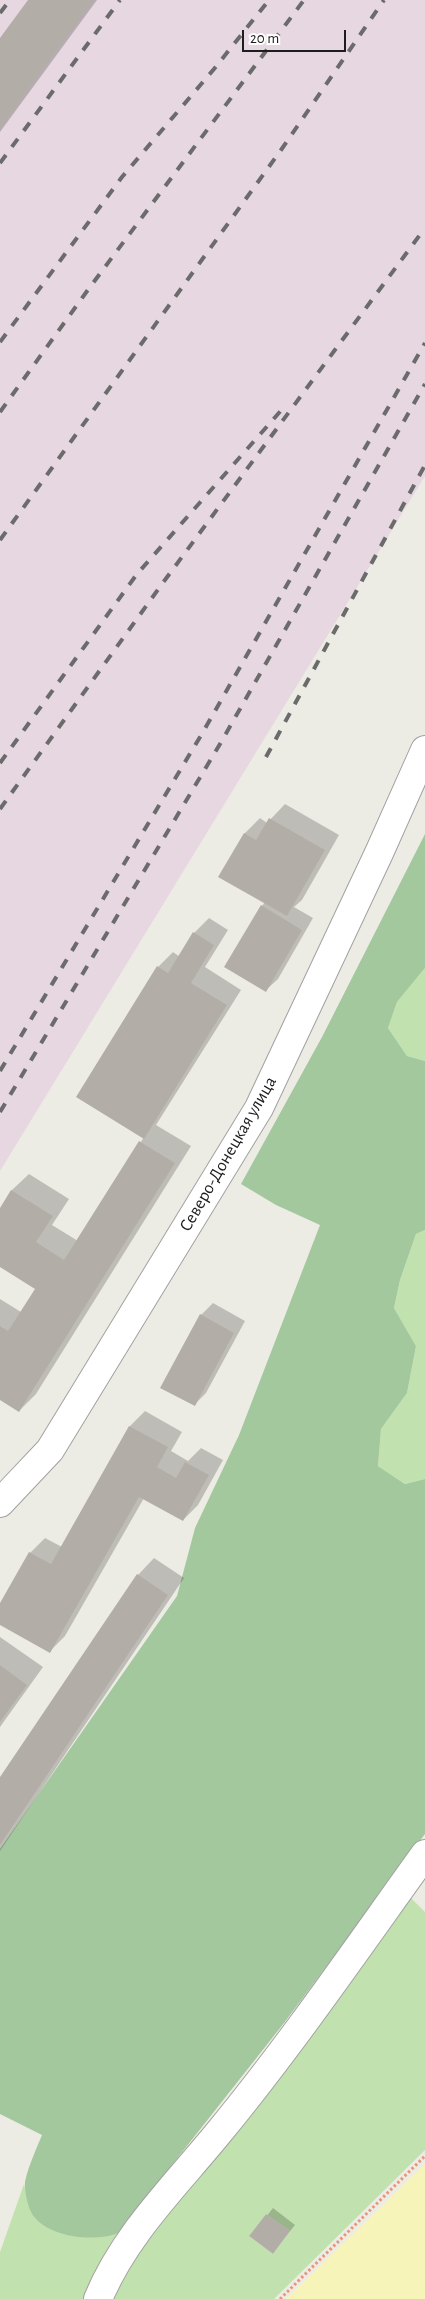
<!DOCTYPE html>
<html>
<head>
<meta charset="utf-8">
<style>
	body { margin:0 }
	#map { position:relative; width:425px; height:2299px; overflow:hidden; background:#edece4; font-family:"Alegreya Sans",sans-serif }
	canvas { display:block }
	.scale { position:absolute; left:242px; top:30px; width:104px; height:22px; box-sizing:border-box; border:2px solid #1d1d1d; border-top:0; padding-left:6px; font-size:15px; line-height:18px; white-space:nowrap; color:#1d1d1d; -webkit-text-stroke:4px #fff; paint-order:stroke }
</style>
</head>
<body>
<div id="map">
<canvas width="425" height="2299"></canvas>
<div class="scale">20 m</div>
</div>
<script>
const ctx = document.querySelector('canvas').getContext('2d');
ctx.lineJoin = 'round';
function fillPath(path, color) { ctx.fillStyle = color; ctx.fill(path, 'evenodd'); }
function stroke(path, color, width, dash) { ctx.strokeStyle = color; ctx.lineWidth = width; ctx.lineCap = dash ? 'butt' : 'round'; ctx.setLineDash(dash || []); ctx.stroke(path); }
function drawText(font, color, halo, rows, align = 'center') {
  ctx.font = font + ' "Alegreya Sans",sans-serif'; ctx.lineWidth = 4; ctx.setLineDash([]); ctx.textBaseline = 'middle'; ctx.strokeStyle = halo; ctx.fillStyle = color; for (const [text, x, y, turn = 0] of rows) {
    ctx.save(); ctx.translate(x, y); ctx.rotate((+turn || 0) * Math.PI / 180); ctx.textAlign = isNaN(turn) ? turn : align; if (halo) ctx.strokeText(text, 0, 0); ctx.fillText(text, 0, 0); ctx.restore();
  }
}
const industrial = new Path2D(`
	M0,0H425V476L0,1171Z`);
const grass = new Path2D(`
	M425,968V1061L407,1056L388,1028L397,1002Z
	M425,1230V1479L405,1484L378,1466L381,1429L407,1393L416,1346L394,1308L400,1280L416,1234Z
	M410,1897L425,1912V2150L274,2299H108L125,2269ZM266,2214L290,2231L273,2254L249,2236Z
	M24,2184L31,2212L125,2230L104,2260L84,2299H0V2252Z`);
const forest = new Path2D(`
	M425,834V968L397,1002L388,1028L407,1056L425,1061V1230L416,1234L400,1280L394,1308L416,1346L407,1393L381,1429L378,1466L405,1484L425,1479V1834L284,2023L164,2175L125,2230C102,2244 45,2239 31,2212C28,2206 25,2193 25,2186C24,2176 38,2145 42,2135L0,2114V1849L177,1596L195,1528L239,1435L320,1225L276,1205L241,1184L322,1037Z`);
const sand = new Path2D(`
	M425,2164V2299H286Z`);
const shadow = new Path2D(`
	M29,0H97L0,132V40Z
	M285,804L339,835L302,900L294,907L313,918L278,979L266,990L262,906L265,902L220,877L245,833L260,818L267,823Z
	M209,918L228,930L205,967L241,990L156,1125L191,1146L36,1394L19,1411L0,1399V1299L21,1312L36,1288L0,1266V1210L12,1190L29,1174L69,1199L52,1225L78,1241L144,1137L158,967L173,952L180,957L194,933Z
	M213,1303L245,1321L206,1393L195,1404L201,1315Z
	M145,1411L182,1432L171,1451L188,1461L201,1448L223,1460L198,1505L183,1520L144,1498L65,1636L50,1651L0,1623V1605L30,1553L45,1538L62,1547L130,1426Z
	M154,1558L184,1578L0,1851V1779L138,1575Z
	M0,1637L43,1667L0,1727Z
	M273,2208L295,2225L273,2252L251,2236Z`);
const building = new Path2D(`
	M28,0H94L0,128V38Z
	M269,818L325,850L287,916L218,877L244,833L256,840Z
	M261,905L302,930L266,992L224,967Z
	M193,932L214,945L191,983L227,1005L144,1139L76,1097L157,966L168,973Z
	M139,1141L175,1163L19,1412L0,1400V1326L8,1331L35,1289L0,1267V1208L11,1190L53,1216L36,1242L64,1260Z
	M200,1314L234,1333L195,1406L160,1388Z
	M129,1426L168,1447L157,1467L176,1478L185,1462L209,1475L183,1521L139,1497L50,1653L0,1625V1603L29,1552L51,1564Z
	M137,1574L168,1595L0,1845V1777Z
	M0,1665L27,1685L0,1722Z
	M266,2214L290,2231L273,2254L249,2236Z`);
const path = new Path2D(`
	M280,2299L425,2156`);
const minor = new Path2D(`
	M0,1503L50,1450L259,1108L379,853L425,750
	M98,2299C125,2234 176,2185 220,2131C293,2042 358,1947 425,1854`);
const rail = new Path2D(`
	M0,13L10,0
	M0,163L120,0
	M0,342L122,177L214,69L269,0
	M0,412L90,287L304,0
	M0,540L281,150L384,0
	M266,757L425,465
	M0,763L137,574L285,406
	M0,809L162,584L425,228
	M0,1071L203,732L425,343
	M0,1112L220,744L425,384`);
const streetNames = [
	["Северо-Донецкая улица",228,1154,-60]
];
fillPath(industrial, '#e6d7e1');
fillPath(grass, '#c1e2af');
fillPath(forest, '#a3c89d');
fillPath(sand, '#f7f4b9');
fillPath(shadow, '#0003');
fillPath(building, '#b2aea7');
stroke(minor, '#a1a1a1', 30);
stroke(path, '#ea9578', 3, [2.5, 2.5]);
stroke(minor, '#fff', 28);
stroke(rail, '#6b6b6b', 4, [10, 10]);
drawText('18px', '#1d1d1d', '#fff', streetNames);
</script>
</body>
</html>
